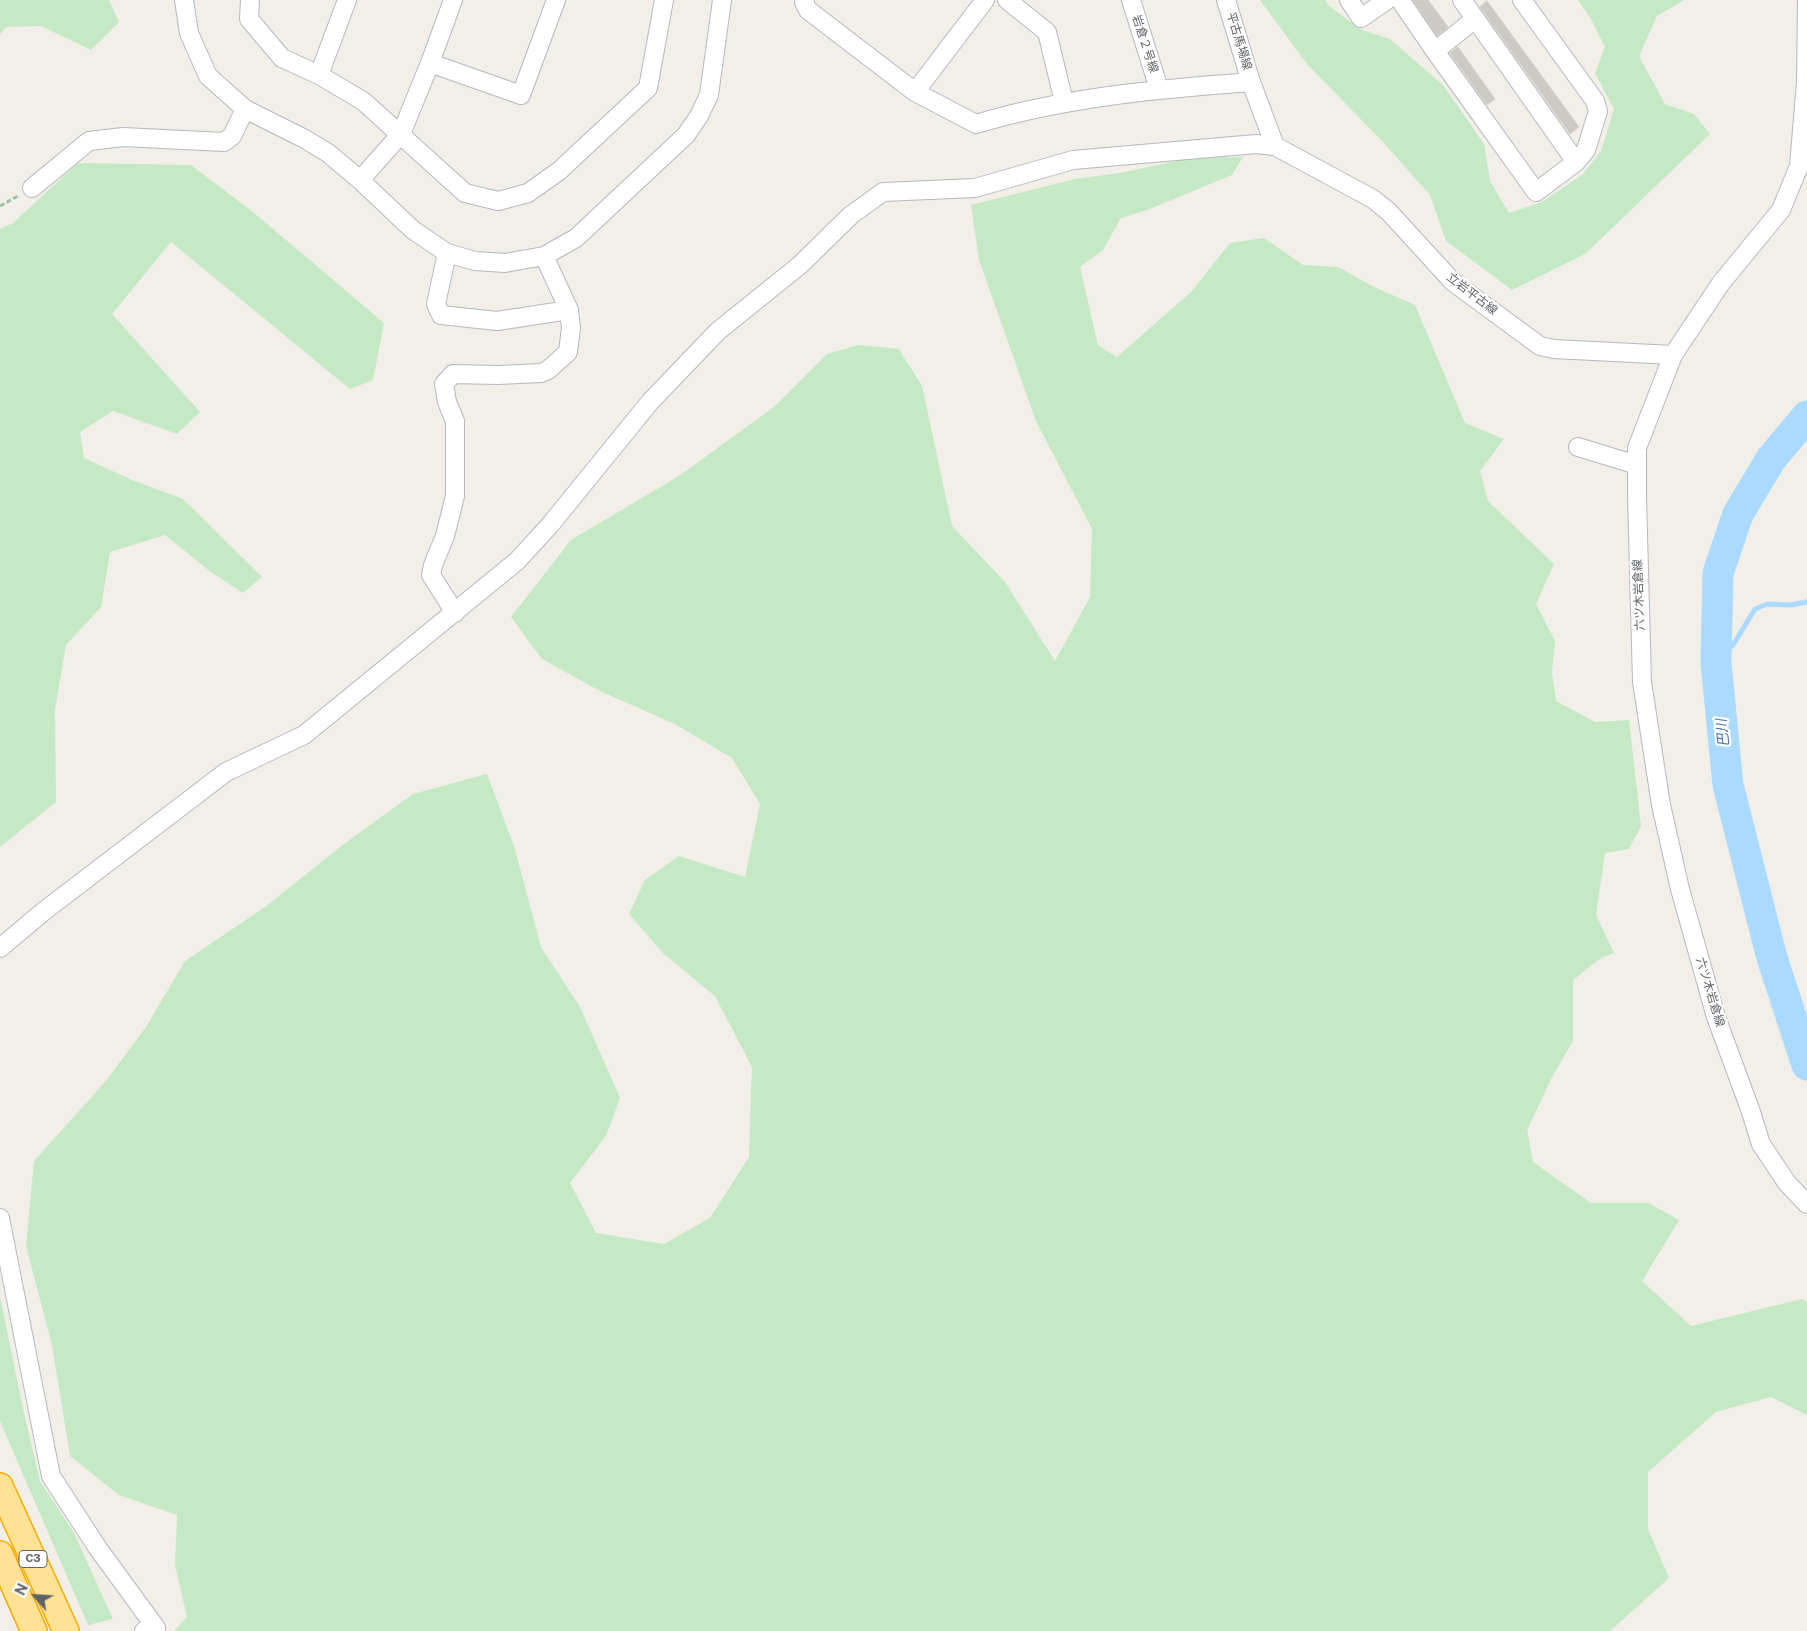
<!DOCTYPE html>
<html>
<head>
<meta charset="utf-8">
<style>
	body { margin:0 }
	#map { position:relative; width:1807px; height:1631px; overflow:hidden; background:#f1efe8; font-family:"Public Sans",sans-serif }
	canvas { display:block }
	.north { position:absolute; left:10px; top:1571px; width:50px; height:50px; -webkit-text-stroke:4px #fff; paint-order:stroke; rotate:296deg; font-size:14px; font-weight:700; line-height:20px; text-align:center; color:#5f6368 }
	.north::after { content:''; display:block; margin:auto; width:18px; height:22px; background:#5f6368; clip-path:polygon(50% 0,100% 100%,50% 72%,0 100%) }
</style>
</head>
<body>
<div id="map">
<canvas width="1807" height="1631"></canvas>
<div class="north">N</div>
</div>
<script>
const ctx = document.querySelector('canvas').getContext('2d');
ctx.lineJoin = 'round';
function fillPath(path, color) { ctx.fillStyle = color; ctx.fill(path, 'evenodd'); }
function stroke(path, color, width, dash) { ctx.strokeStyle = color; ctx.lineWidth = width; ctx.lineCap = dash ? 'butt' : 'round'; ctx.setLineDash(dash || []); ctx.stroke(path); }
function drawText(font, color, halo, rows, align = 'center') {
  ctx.font = font + ' "Public Sans","Noto Sans JP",sans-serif'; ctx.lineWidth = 4.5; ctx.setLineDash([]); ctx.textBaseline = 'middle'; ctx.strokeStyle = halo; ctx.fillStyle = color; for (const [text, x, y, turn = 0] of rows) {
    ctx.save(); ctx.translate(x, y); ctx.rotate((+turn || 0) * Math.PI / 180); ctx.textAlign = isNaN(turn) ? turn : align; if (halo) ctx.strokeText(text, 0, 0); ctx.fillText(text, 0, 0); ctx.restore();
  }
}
const green = new Path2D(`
	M0,0H109L119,22L91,50L41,26L6,27L0,34Z
	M1260,0H1325L1328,5L1360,29L1390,39L1443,85L1484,144L1490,181L1509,213L1542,202L1582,175L1601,151L1614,109L1595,73L1605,47L1591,19L1578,0H1684L1657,16L1639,56L1665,104L1694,114L1710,134L1585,254L1512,290L1446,241L1430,195L1383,142L1307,64Z
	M1243,157L1232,175L1147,210L1121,218L1103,250L1080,267L1098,345L1117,357L1191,292L1230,243L1264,238L1303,265L1338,267L1374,287L1415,305L1465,423L1504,439L1480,471L1488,501L1554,564L1536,604L1555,641L1552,673L1556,701L1595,722L1629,720L1641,826L1629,849L1605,853L1596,915L1614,953L1601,958L1573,980V1041L1552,1077L1527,1130L1533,1162L1591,1203H1649L1679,1220L1642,1281L1691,1326L1802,1299L1807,1302V1415L1771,1397L1716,1412L1648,1472V1529L1669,1578L1610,1631H174L187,1617L175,1565L177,1515L119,1495L70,1456L52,1345L26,1246L34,1161L105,1082L146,1027L185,961L265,907L344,844L413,794L487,774L514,846L541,947L580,1007L620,1098L606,1136L570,1183L596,1233L664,1244L710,1218L749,1157L752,1067L715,996L664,954L629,914L645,880L679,856L745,877L760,804L732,758L675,724L600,691L542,659L511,617L571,540L679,476L774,407L827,354L858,345L899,349L922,386L952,526L1005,582L1055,661L1090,597L1092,529L1036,421L979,260L971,205L1075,179L1120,173L1191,158Z
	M78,163L191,165L253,212L384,323L373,380L350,389L171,242L112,314L200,412L177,434L113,411L80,432L84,458L132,480L183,499L262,577L243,593L211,572L165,535L110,552L101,607L66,645L55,710L56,802L0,847V229L13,223Z
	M0,1296L22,1404L40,1481L74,1533L113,1619L88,1625L0,1421Z`);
const stream = new Path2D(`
	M1710,663L1733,645L1755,609L1767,604L1791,605L1807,602`);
const river = new Path2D(`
	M1807,416L1771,459L1738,514L1718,573L1716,663L1728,785L1772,958L1807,1065`);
const building = new Path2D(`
	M1413,0H1428L1448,27L1437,36Z
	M1487,1L1579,127L1570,134L1480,7Z
	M1458,47L1495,99L1487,105L1450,53Z`);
const path = new Path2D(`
	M0,206L18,196`);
const minor = new Path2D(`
	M184,0L189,33L208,76L245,109L303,138L328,153L360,180L413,230L447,253L475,261L505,263L544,256L576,238L686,135L699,116L709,95L722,0
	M250,0L249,19L282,58L319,75L363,101L465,193L498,201L528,193L559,171L648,88L664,0
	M805,0L804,2L808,10L915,92L976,124C1066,97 1158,89 1251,82
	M1007,0L1047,32L1064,102
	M1131,0L1159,89
	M1226,0L1251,82L1275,146
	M1349,0L1361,18L1387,0
	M1400,0L1435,51L1536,192L1576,162L1586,150L1598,111L1595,101L1522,0
	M1462,0L1576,162
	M1807,0L1806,82L1799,166L1781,210L1721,283L1673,355L1637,448V497L1642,682L1661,805L1680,889L1716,1017L1750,1109L1761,1144L1787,1183L1807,1204
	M1435,51L1475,19
	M430,63L521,95L556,0
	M319,75L347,0
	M915,92L985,0
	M360,180L401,134L430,63L453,0
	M32,188L89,141L123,137L224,142L232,136L245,109
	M447,253L436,304L441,315L497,321L569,310
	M1578,447L1637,465
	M455,613L431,575L433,565L445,536L455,496V421L447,402L444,384L453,374L498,375L541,373L548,370L568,352L571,328L569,310L544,256
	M0,948L44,911L226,772L304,735L517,561L550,525L650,402L718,331L800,265L851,215L883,192L975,188L1073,160L1256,144L1275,146L1373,199L1389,212L1453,282L1540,346L1554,349L1673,355
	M0,1218L51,1476L97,1547L156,1628L144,1631`);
const highway = new Path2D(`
	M0,1486L66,1631
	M0,1554L34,1631`);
const shields = [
	[33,1559,28]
];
const shieldNames = [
	["C3",33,1559]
];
const streetNames = [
	["平古馬場線",1239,41,73],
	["岩倉２号線",1145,44,72],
	["立岩平古線",1472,294,38],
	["六ツ木岩倉線",1639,595,-92],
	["六ツ木岩倉線",1710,992,73]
];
const waterNames = [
	["巴川",1723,733,-96]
];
fillPath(green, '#c5e8c5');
stroke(stream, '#aadaff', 5);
stroke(river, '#aadaff', 31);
fillPath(building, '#cccac5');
stroke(building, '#d6d1c6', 1);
stroke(minor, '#b5b8bc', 20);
stroke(highway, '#f9ab00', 28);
stroke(path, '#9cc7a9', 3, [5, 2.5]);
stroke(minor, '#fff', 18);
stroke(highway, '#fde293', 25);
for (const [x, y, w] of shields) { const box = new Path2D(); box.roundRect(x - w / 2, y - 8.5, w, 17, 4); ctx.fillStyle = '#fff'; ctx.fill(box); stroke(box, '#5f6368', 1); }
drawText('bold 11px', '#5f6368', null, shieldNames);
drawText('12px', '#5f6368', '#fff', streetNames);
drawText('italic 14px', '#4174aa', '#fff', waterNames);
</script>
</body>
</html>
